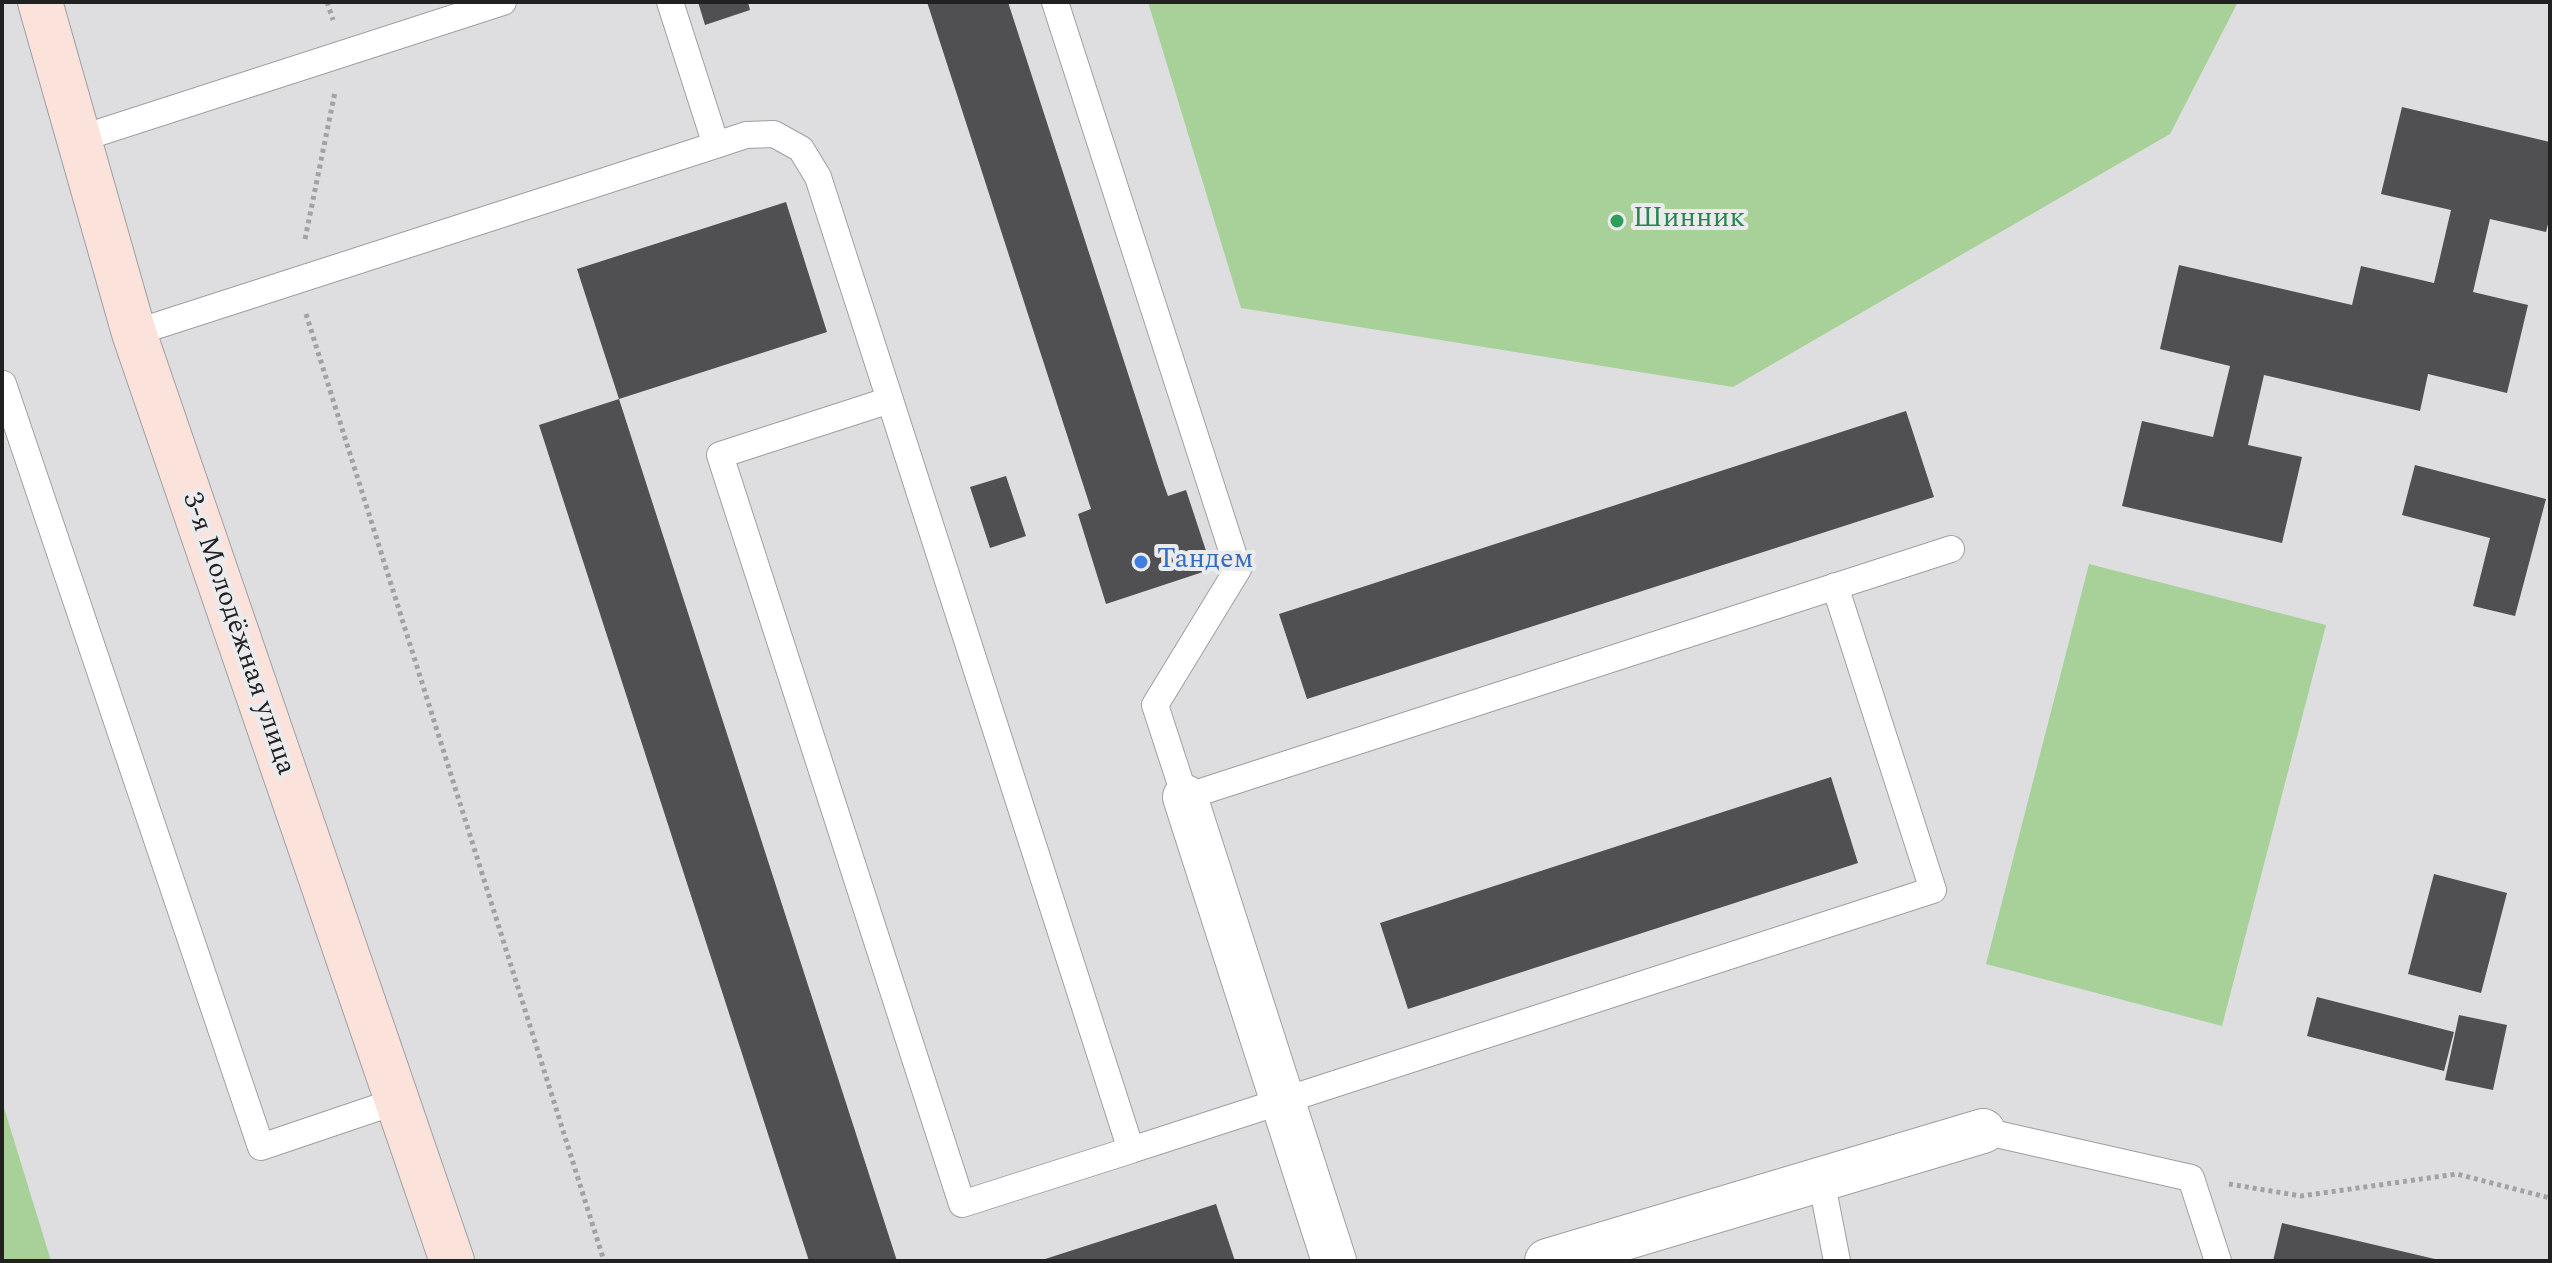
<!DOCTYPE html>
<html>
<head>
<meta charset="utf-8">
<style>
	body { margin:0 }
	#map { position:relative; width:2552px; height:1263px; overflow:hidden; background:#dedee1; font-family:Spectral,serif }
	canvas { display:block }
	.frame { position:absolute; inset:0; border:4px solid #212122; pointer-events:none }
</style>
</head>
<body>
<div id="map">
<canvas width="2552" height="1263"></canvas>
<div class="frame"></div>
</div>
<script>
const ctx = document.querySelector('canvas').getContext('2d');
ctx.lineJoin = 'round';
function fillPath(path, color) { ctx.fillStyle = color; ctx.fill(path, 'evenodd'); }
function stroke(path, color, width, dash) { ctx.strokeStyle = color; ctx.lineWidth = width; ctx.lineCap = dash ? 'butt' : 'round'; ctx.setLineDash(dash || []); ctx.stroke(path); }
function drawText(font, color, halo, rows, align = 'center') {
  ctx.font = font + ' Spectral,serif'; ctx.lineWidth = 8; ctx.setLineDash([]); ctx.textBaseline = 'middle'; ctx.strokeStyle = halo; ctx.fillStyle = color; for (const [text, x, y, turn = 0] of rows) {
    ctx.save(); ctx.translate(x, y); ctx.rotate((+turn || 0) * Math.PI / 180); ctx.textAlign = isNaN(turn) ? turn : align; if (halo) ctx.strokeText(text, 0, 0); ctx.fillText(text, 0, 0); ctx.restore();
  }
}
const green = new Path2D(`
	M1148,2H2238L2170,134L1733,387L1241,308Z
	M2089,564L2326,625L2222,1026L1986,964Z
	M2,1101L51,1261H2Z`);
const building = new Path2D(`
	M698,2H748L750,10L705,25Z
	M927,2H1008L1164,485L1168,496L1186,490L1212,569L1106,604L1078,514L1091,509Z
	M2402,107L2550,142V216L2546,232L2490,219L2473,292L2528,305L2507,393L2428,374L2420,411L2264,375L2248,445L2302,457L2282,543L2122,506L2142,421L2213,437L2230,366L2160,349L2179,265L2352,305L2361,266L2434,283L2451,210L2381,194Z
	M786,202L827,332L619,399L897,1261H809L539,425L619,399L577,269Z
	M1906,411L1934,497L1307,699L1279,614Z
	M2415,465L2546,499L2515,616L2473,606L2490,538L2402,515Z
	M1006,476L1026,536L990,548L970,487Z
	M1831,777L1858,863L1408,1009L1380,923Z
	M2434,874L2507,893L2481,993L2408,974Z
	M2317,997L2454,1032L2444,1071L2307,1036Z
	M2459,1015L2507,1025L2493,1090L2445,1080Z
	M1216,1204L1235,1261H1042V1260Z
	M2282,1223L2439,1260V1261H2273Z`);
const path = new Path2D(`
	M327,2L333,20
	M305,239L335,92
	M306,314L604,1261
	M2229,1184L2301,1196L2457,1174L2550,1198`);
const service = new Path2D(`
	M1055,2L1238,569L1155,705L1185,797L1951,549
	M79,139L503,2
	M716,145L746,135L774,134L801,149L818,177L890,400L720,455L962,1204L1131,1150L890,400
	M134,333L716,145L670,2
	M3,384L261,1147L397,1101
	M1983,1131L2191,1178L2218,1261
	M1131,1150L1933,890L1835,586
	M1821,1179L1837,1261`);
const minor = new Path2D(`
	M1185,797L1334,1261
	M1547,1261L1983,1131`);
const secondary = new Path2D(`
	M40,2L134,333L452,1261`);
const markers = [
	[1617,221,8,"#2e9e5b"],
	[1141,562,8,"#3f7fe0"]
];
const leisureNames = [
	["Шинник",1633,221]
];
const shopNames = [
	["Тандем",1157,562]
];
const streetNames = [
	["3-я Молодёжная улица",237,634,71]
];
fillPath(green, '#a7d199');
fillPath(building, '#505053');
stroke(service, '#9f9fa1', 28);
stroke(minor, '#9f9fa1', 46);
stroke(secondary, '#9f9fa1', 46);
stroke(path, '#a2a2a4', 5, [4, 4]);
stroke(service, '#fff', 26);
stroke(minor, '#fff', 44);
stroke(secondary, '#fbe2db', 44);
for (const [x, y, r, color] of markers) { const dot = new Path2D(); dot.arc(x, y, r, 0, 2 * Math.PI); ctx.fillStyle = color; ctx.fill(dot); stroke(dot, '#ebebee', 3); }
drawText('28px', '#27864d', '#ebebee', leisureNames, 'left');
drawText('28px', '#366cbe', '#ebebee', shopNames, 'left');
drawText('28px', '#212122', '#ebebee', streetNames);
</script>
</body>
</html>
